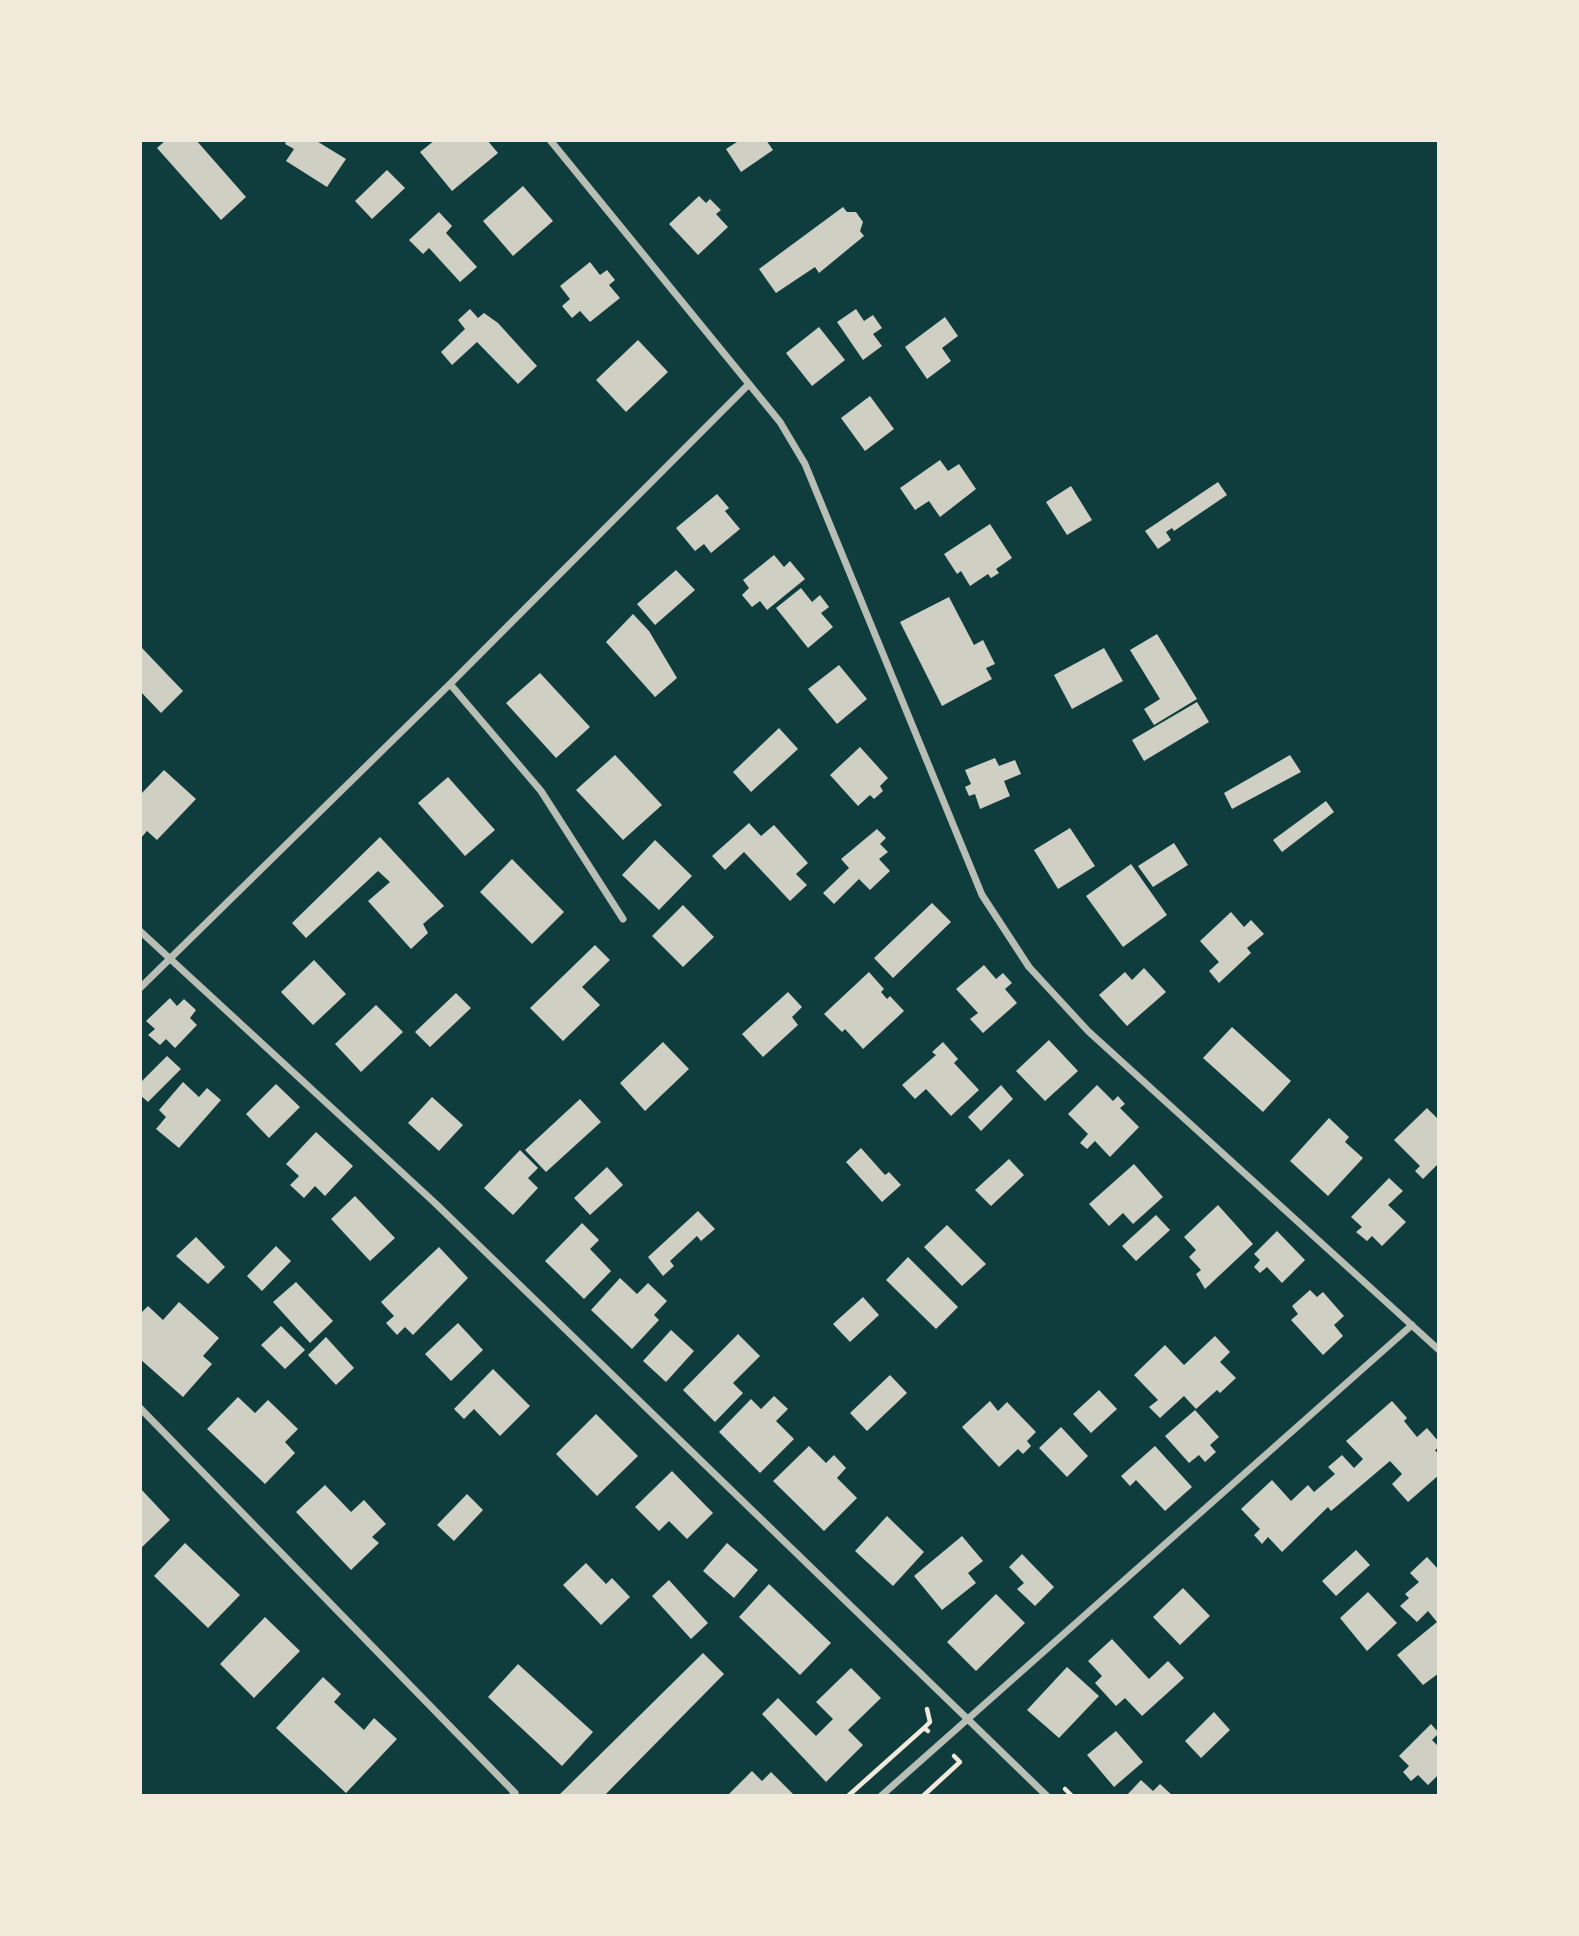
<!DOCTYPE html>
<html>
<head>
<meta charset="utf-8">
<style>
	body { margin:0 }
	#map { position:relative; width:1579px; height:1936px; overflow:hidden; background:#0f3d3e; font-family:Overpass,sans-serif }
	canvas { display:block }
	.frame { position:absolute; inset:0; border:142px solid #f1e9da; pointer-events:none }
</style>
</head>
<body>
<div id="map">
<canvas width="1579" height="1936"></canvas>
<div class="frame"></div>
</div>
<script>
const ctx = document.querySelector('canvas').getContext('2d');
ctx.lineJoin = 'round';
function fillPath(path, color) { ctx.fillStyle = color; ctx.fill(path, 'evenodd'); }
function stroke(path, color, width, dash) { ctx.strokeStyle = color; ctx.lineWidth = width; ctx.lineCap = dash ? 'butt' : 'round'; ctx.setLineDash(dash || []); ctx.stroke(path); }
const building = new Path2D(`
	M166,140H196L246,197L221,220L157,148Z
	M287,140H315L346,159L327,187L286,161L294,149L285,144Z
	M435,140H487L498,153L452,191L420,152Z
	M740,140H766L773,150L741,172L726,149Z
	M387,170L405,188L372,219L355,201Z
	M523,186L553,221L513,256L483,221Z
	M699,196L706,203L710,199L721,210L716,214L728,227L698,255L669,224Z
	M843,207L847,212H856L863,222L860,231L864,236L819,273L815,267L776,293L759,269Z
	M439,212L452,226L446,233L477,267L460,282L429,248L423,254L409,240Z
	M590,262L600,275L607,270L615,280L609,285L620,298L590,322L580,311L572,318L562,306L570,299L560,286Z
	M470,309L478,318L484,313L498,323L537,366L518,384L477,342L452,365L441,352L465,329L458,320Z
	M856,309L864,321L873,315L882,328L873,334L882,346L863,360L837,322Z
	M945,317L958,336L942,348L951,361L927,379L905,347Z
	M819,327L845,360L812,386L786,353Z
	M638,340L668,372L626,412L596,380Z
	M870,396L894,429L865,451L841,418Z
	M940,460L948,471L959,464L976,489L940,517L929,501L915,510L900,488Z
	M1218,482L1227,495L1174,531L1172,528L1166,532L1171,540L1158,549L1145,531Z
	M1071,486L1092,520L1067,535L1046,502Z
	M717,494L729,508L725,511L740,529L711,553L704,544L695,551L676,528Z
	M990,524L1012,558L996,569L999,573L991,578L988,574L970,586L961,571L957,574L944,554Z
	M774,555L784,567L790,561L805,579L767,610L760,601L752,607L742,595L749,588L743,580Z
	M676,570L695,590L655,625L637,604Z
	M801,588L812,602L820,595L829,607L821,613L833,627L808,648L776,608Z
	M949,597L974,645L983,640L995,664L986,668L992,679L942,706L900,622Z
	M633,614L649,631L677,678L655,697L606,642Z
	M1157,634L1197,699L1154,725L1144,709L1160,699L1130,650Z
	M142,648L183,691L161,713L140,691Z
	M1104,648L1123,681L1072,709L1054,675Z
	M839,665L867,699L837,724L808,689Z
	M540,673L590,727L556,758L506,703Z
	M1197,702L1209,722L1144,761L1132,740Z
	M779,728L798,749L751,792L733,772Z
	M860,747L888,778L880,786L883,791L874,799L870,795L858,806L830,775Z
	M615,755L662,805L623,840L576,790Z
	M1290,755L1301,772L1232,809L1224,793Z
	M995,758L999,766L1015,760L1021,774L1004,781L1010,796L980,809L975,794L969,796L965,787L971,784L965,770Z
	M164,770L196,799L157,840L147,831L140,839V795Z
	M448,777L495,830L465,856L418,803Z
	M1326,801L1334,812L1282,852L1273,840Z
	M749,823L761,836L774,825L808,863L796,874L807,885L790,901L744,852L725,870L712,856Z
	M1070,828L1095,866L1058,889L1034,850Z
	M877,829L886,838L880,844L888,852L879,859L890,871L870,890L859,879L834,904L823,893L849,868L841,859Z
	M380,837L444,906L423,924L428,933L411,949L368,901L390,882L378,871L306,938L292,923Z
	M655,840L692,876L659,910L622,875Z
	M1174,843L1188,865L1153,887L1138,866Z
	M512,859L564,912L532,944L480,892Z
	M1131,864L1167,915L1123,947L1086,896Z
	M932,903L951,922L893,978L874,958Z
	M683,905L714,937L683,967L652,936Z
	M1231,912L1244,927L1251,920L1264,934L1247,948L1251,953L1219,983L1209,971L1219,962L1200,941Z
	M595,945L610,960L582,987L600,1005L563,1041L530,1008Z
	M314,960L346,994L313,1025L281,992Z
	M984,965L996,979L1003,973L1012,983L1005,989L1017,1003L983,1033L970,1019L978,1013L956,989Z
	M1144,968L1166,992L1127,1026L1099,995L1125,972L1132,980Z
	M869,972L884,989L881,992L887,999L890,996L904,1011L863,1049L845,1029L842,1032L824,1014Z
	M788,992L802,1007L792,1017L798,1025L763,1057L742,1034Z
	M456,993L471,1008L430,1047L415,1032Z
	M170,998L177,1006L184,999L196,1010L190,1018L197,1025L175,1048L166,1039L160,1045L148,1035L155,1029L146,1021Z
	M376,1005L403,1032L361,1072L335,1044Z
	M1232,1027L1291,1081L1263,1112L1203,1058Z
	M1049,1040L1078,1071L1045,1101L1016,1071Z
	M663,1042L689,1069L645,1111L620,1083Z
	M943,1042L958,1059L954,1063L979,1090L951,1116L926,1089L915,1099L902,1085L936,1055L932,1052Z
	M167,1056L181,1069L148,1102L140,1095V1083Z
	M183,1082L199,1097L207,1088L221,1100L179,1148L156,1129L166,1117L159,1110Z
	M276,1084L300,1107L269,1138L246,1114Z
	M1001,1085L1013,1099L981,1131L968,1117Z
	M1097,1085L1113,1101L1118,1096L1125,1104L1120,1108L1139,1127L1110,1157L1095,1141L1087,1149L1080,1143L1088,1134L1068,1114Z
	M432,1097L463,1125L439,1151L408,1123Z
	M580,1099L601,1122L546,1172L525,1150Z
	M1427,1108L1439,1120V1163L1423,1179L1415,1171L1420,1166L1394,1140Z
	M1329,1118L1349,1137L1345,1142L1363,1158L1328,1196L1290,1161Z
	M316,1132L353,1166L325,1196L315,1186L304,1198L290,1185L299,1176L286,1164Z
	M861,1148L885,1175L889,1172L901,1185L882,1202L846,1162Z
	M520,1150L538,1168L528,1178L538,1188L513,1215L484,1188Z
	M1009,1159L1024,1175L991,1206L975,1190Z
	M1134,1164L1163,1197L1133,1224L1123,1213L1109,1226L1089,1204Z
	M607,1167L623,1185L590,1215L574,1198Z
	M1389,1178L1403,1191L1388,1205L1406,1222L1382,1246L1372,1236L1367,1241L1356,1232L1362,1227L1351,1217Z
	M355,1196L395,1238L370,1261L331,1219Z
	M1218,1205L1253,1244L1205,1289L1196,1274L1201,1270L1189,1257L1196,1250L1184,1237Z
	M698,1211L715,1229L701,1241L697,1236L670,1261L674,1266L663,1276L648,1257Z
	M1156,1215L1170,1230L1136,1261L1122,1246Z
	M582,1223L599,1240L590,1249L611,1271L584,1299L545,1261Z
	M947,1225L986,1264L962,1286L924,1247Z
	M1277,1231L1305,1260L1282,1283L1267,1267L1260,1273L1254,1267L1260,1260L1254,1254Z
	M196,1237L225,1267L208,1284L176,1256Z
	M276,1246L291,1261L262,1291L247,1276Z
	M439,1247L468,1278L413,1335L405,1327L397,1335L386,1323L394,1316L381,1302Z
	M908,1257L958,1307L936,1329L886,1280Z
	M620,1278L637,1294L648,1283L667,1301L654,1315L659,1320L632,1349L591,1310Z
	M296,1282L333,1321L310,1343L273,1302Z
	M1310,1290L1317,1297L1323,1292L1344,1316L1334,1325L1343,1336L1323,1355L1291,1320L1298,1314L1292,1306Z
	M863,1297L879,1315L850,1342L833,1324Z
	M179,1302L219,1338L203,1356L212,1364L183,1397L140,1359V1314L148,1306L163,1320Z
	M458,1323L483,1350L451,1381L425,1354Z
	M281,1326L305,1350L285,1369L261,1345Z
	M671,1330L694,1351L666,1382L643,1361Z
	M738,1334L760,1356L733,1383L743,1393L715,1422L683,1390Z
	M1215,1336L1230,1352L1220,1362L1236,1378L1220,1393L1217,1390L1196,1409L1184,1396L1160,1418L1149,1407L1158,1400L1134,1375L1165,1345L1184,1365Z
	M326,1337L354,1368L336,1385L308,1355Z
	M493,1369L530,1406L500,1436L474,1409L464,1419L454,1409Z
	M890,1375L907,1393L867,1431L850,1413Z
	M1099,1390L1117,1409L1091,1433L1073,1414Z
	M774,1396L788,1409L776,1421L794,1439L760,1473L719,1432L751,1399L761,1409Z
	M238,1397L255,1413L268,1400L298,1429L285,1442L295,1453L265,1484L207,1429Z
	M990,1401L998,1411L1007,1402L1036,1432L1027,1441L1031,1446L1023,1454L1018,1449L999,1467L962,1427Z
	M1392,1401L1407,1418L1404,1421L1417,1437L1427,1428L1439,1442V1447L1435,1450L1439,1455V1475L1408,1502L1392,1484L1402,1474L1390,1461L1331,1511L1328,1507L1282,1552L1268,1537L1262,1544L1254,1535L1260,1529L1241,1509L1272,1480L1291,1501L1308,1485L1314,1492L1335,1474L1328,1467L1342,1455L1354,1468L1363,1459L1346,1441Z
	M1195,1410L1219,1437L1210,1445L1216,1452L1205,1462L1199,1455L1189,1463L1165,1436Z
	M596,1414L638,1456L597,1496L556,1454Z
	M1061,1427L1088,1456L1067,1477L1039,1448Z
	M809,1446L826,1463L834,1455L846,1468L837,1478L857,1498L824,1531L773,1481Z
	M1155,1446L1192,1487L1165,1511L1136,1480L1130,1486L1121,1476Z
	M672,1471L713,1513L687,1539L669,1521L659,1531L635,1507Z
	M325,1485L351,1512L364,1500L386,1524L372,1537L379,1543L351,1570L296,1512Z
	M140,1488L170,1520L140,1549Z
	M467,1494L483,1510L454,1541L437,1525Z
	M887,1516L924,1552L893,1586L855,1551Z
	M962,1536L983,1561L968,1573L976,1583L942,1610L914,1576Z
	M185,1543L240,1595L208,1628L154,1576Z
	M727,1543L758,1570L734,1598L703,1571Z
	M1356,1550L1370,1565L1336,1596L1322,1581Z
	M1022,1554L1054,1587L1035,1606L1017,1589L1024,1583L1009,1567Z
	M1427,1557L1439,1570V1673L1423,1685L1397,1655L1437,1622L1428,1611L1417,1622L1400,1606L1409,1598L1405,1594L1419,1582L1410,1573Z
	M586,1563L606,1584L612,1578L630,1597L601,1625L563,1585Z
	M669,1580L708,1623L691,1639L652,1596Z
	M769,1584L831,1643L800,1675L739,1617Z
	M1183,1588L1210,1616L1180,1645L1153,1617Z
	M1368,1592L1397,1623L1367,1651L1340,1618Z
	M996,1594L1025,1623L976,1671L947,1642Z
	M265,1617L300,1651L254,1698L220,1664Z
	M1112,1639L1149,1679L1168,1661L1184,1678L1142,1716L1125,1698L1116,1706L1095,1683L1102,1676L1088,1661Z
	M703,1653L724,1674L604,1796H558Z
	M518,1664L593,1732L562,1766L488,1697Z
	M1067,1667L1099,1696L1059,1738L1027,1710Z
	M851,1668L881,1698L848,1730L863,1745L826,1782L762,1714L778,1698L816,1736L833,1719L816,1702Z
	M323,1677L341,1694L334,1702L364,1730L374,1718L397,1739L346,1793L276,1728Z
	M1214,1712L1230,1730L1201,1758L1185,1741Z
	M1431,1724L1439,1733L1432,1740L1439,1747V1774L1428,1785L1418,1775L1411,1781L1403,1772L1409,1766L1399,1756Z
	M1116,1731L1143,1762L1114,1787L1087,1755Z
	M752,1771L762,1781L771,1772L795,1796H727Z
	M1141,1780L1153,1791L1160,1784L1173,1796H1126Z`);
const path = new Path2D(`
	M927,1709L930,1722L924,1728L928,1731
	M1065,1789L1072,1796
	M848,1796L924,1728
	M923,1796L960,1762L954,1756`);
const minor = new Path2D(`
	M550,140L780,422L805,464L982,895L1029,967L1088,1031L1439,1350
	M450,684L541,791L623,919
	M140,931L435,1203L1047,1796
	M140,988L450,684L749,384
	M140,1408L515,1793L512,1796
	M881,1796L1412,1325`);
fillPath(building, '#cfcfc3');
stroke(path, '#f1e9da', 4.5);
stroke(minor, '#b8beb3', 7);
</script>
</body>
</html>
